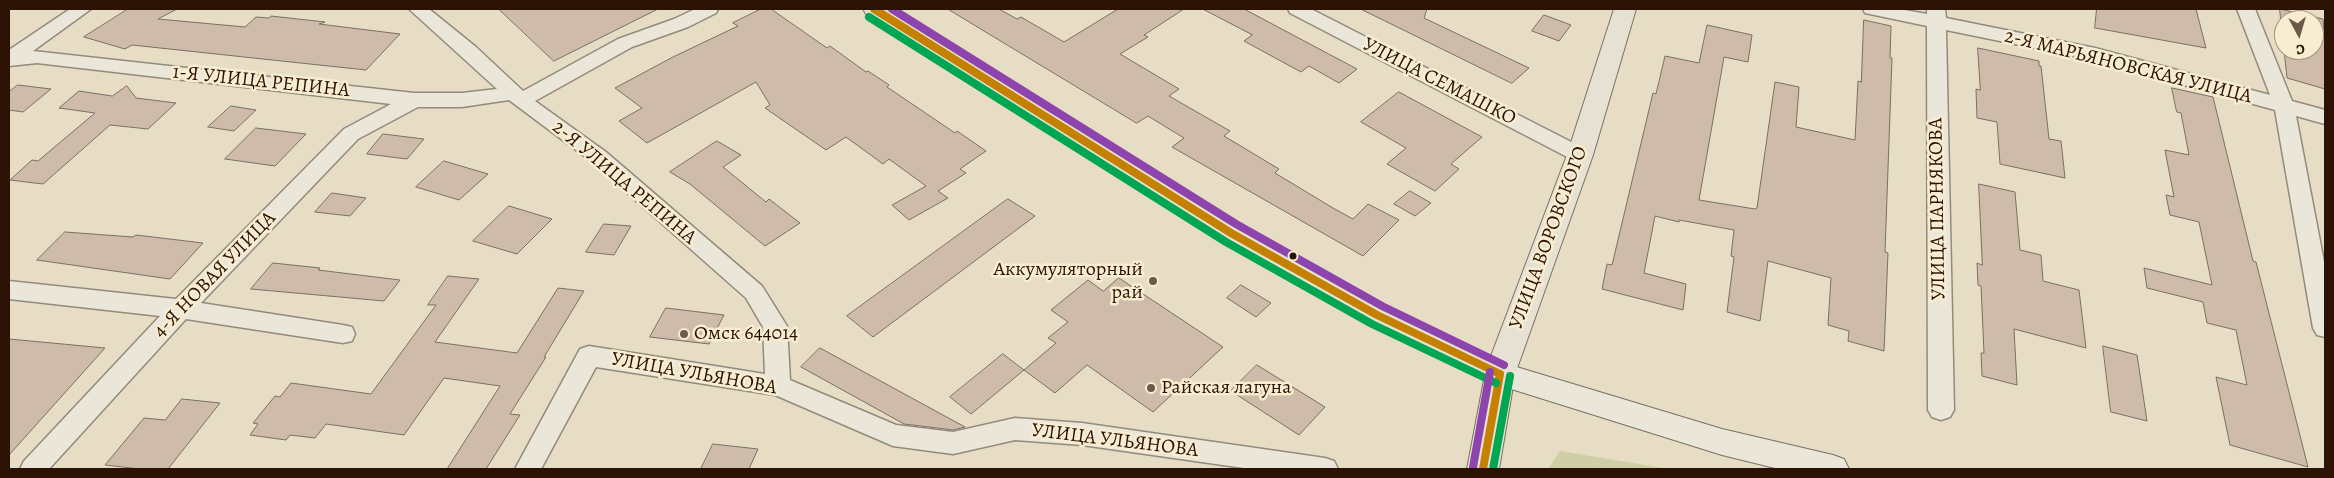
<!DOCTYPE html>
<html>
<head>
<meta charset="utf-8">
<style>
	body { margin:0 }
	#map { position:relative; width:2334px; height:478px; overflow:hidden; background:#e7ddc5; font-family:Alegreya,serif }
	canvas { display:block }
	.frame { position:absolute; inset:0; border:10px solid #2c1205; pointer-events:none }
	.north { position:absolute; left:2274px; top:10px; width:50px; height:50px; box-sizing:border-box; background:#f8edd0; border:1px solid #a6957f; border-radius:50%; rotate:174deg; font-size:14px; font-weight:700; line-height:20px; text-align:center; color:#2c1205 }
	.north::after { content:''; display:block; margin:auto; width:18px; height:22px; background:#6d5948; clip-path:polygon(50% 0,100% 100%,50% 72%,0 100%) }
</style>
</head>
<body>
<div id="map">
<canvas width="2334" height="478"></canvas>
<div class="frame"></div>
<div class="north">С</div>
</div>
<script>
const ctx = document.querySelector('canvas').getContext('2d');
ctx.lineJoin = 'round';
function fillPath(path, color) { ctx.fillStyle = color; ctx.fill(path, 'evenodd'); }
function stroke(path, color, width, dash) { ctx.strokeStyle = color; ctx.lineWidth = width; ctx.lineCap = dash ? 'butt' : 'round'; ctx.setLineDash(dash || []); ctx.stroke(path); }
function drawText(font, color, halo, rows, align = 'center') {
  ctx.font = font + ' Alegreya,serif'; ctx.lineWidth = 5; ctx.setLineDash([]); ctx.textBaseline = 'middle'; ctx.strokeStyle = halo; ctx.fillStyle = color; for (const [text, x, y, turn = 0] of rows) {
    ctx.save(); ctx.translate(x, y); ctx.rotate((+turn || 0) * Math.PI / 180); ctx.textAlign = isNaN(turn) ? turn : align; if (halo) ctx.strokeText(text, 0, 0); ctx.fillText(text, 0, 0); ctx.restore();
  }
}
const green = new Path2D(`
	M1560,451L1669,469H1548Z`);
const building = new Path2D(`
	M128,9H177L158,19L245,27L256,17L269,18L271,16L325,22L319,24L400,34L366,70L132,45L125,49L84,37Z
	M499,9H658L554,61Z
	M761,9H771L827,48L830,46L866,72L868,71L889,85L887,87L955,133L957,131L986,151L960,169L966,173L938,191L948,198L909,220L892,205L926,186L889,159L883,164L846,137L826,150L765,108L770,105L756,82L647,143L619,121L642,108L615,88L673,57L738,26L733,23Z
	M948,9H999L1017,19L1021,17L1064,42L1118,9H1184L1144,35L1148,37L1120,54L1179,89L1169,96L1230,131L1224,136L1279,169L1275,173L1333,208L1353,219L1368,204L1399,220L1363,256L1172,147L1184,138L1148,116L1137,123Z
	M1203,9H1244L1357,69L1339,83L1309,66L1301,72L1244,41L1252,35Z
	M1361,9H1427L1424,18L1529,68L1512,83Z
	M2097,9H2196L2206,48L2095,28Z
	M2280,9L2323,19L2325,42V89L2287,78L2284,50H2314V20H2284L2283,45Z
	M1544,15L1571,25L1559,41L1532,31Z
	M1864,20L1891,26L1890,58H1892L1885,252L1888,253L1884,351L1848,341L1849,331L1828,325L1831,278L1768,261L1760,321L1727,312L1734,257L1731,256L1734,230L1679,220V222L1655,216L1644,273L1686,284L1683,310L1602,289L1607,264L1612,265L1653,93L1656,94L1665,56L1699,63L1707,25L1752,35L1748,62L1724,57L1699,200L1755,209L1757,208L1775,82L1799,87L1796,127L1855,140L1858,81L1861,82Z
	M1978,48L2039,61V66H2041L2049,139L2061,141L2065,178L2000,164L1997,122L1977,118L1976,89L1980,90Z
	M18,85L51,89L23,112L9,110V92Z
	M127,86L136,98L176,103L148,129L110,125L43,184L10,180L32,160L38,161L95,113L59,108L79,91L112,96Z
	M2172,88L2213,97L2253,261L2256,262L2308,467L2230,445L2216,377L2247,385L2236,330L2207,323L2203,302L2147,288L2144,268L2212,285L2199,222L2170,215L2166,195L2174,197L2165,150L2189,155L2181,113L2177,112Z
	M1399,92L1482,137L1451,164L1459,169L1435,191L1387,164L1406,148L1361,122Z
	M231,106L256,110L234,131L208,127Z
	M256,128L306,134L275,166L225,159Z
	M383,134L424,139L407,159L367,154Z
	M717,141L741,155L723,167L766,202L769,199L800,223L765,246L690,184L670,172Z
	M444,161L488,174L459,200L416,187Z
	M1979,184L2015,192L2020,250L2041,255L2043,281L2079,290L2086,348L2014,329L2017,385L1982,376L1981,353H1984L1981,286L1978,285L1977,263L1982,265Z
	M1410,191L1431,203L1415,216L1394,204Z
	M332,193L366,198L350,216L315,212Z
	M1008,199L1035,216L873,337L847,316Z
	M509,206L552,219L517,254L473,241Z
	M604,224L631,226L614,255L586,252Z
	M65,232L133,237L136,235L203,243L170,279L37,260Z
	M273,263L320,268L318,270L400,280L384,301L251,289Z
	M448,276L479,279L435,342L517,353L558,288L584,291L544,357H546L510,414L520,415L486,469H447L500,386L444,378L404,435L326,424L315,438L290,435L286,440L250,435L258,424L253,423L275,396L280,397L291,383L371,394L436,305H428Z
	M1119,278L1223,347L1153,412L1087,365L1055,393L1024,370L1056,343L1048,338L1068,322L1051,310L1088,280L1103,291Z
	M1241,285L1271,303L1256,317L1227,298Z
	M666,308L724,315L709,344L650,337Z
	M9,339L105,348L9,455Z
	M2103,346L2137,355L2147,421L2111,412Z
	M820,348L965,427L953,430L904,424L801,367Z
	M1003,354L1024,370L971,414L950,397Z
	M1257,365L1325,407L1299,435L1231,391Z
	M182,399L220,403L168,469H140L105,465L144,418L165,420Z
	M713,444L758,449L749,469H701Z`);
const street = new Path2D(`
	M70,9H91L33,51L414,93H462L497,89L409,9H429L476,47L523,91L618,39L674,19L695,9H718L716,13L688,27L632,47L535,101L606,152L762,286L787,326L790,380L896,425L953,432L1015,418L1082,423L1325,458L1334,461L1338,469H1251L1082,445L1015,440L953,454L893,446L775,395L596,367L541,469H515L580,349L589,346L765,374L763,327L746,298L592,162L509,100L462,107H418L358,139L201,303L343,325L352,327L355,334L352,341L343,343L186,319L49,469H20L24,461L160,316L9,299V281L176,299L344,129L391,104L37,63L9,66V50Z
	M1288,9H1311L1587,150L1591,155L1587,160L1580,162L1573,160L1290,13Z
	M1863,9H1899L1927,14V9H1945L1946,18L2095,48L2270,95L2237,9H2255L2292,101L2325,110V124L2296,116L2325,267V337L2317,335L2313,328L2275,110L2093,60L1946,30L1954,410L1950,417L1941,420L1932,417L1928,410L1927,26L1865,13Z`);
const secondary = new Path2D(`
	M1500,362L1722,429L1833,455L1844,459L1849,469H1779L1722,455L1489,382L1485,374L1489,366Z`);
const primary = new Path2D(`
	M863,9H889L1241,226L1387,307L1491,356L1567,155L1614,9H1636L1593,155L1515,374L1499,469H1467L1484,380L1367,323L1221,240L866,14Z`);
const bus1 = new Path2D(`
	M874,9L1231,233L1377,315L1500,374
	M1483,469L1500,374`);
const bus2 = new Path2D(`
	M869,17L1226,242L1372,324L1496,383
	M1493,469L1510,376`);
const bus3 = new Path2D(`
	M892,9L1236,224L1382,306L1504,365
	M1473,467L1490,372`);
const markers = [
	[1293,256,4.5,"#2c1205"],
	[1153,281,5,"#6d5948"],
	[684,334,5,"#6d5948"],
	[1151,388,5,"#6d5948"]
];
const streetNames = [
	["2-Я МАРЬЯНОВСКАЯ УЛИЦА",2128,67,14],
	["1-Я УЛИЦА РЕПИНА",261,82,6],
	["УЛИЦА СЕМАШКО",1439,82,27],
	["2-Я УЛИЦА РЕПИНА",624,183,40],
	["УЛИЦА ПАРНЯКОВА",1938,209,-91],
	["УЛИЦА ВОРОВСКОГО",1549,238,-70],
	["4-Я НОВАЯ УЛИЦА",215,275,-46],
	["УЛИЦА УЛЬЯНОВА",694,374,10],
	["УЛИЦА УЛЬЯНОВА",1115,441,7]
];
const poiNames = [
	["Аккумуляторный",1143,270,"right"],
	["рай",1143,293,"right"],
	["Омск 644014",694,334],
	["Райская лагуна",1161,388]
];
fillPath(green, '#cfcfa7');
fillPath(building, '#cebbaa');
stroke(building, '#797063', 1);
stroke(street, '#948a7c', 3);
stroke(secondary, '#797063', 2);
stroke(primary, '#797063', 2);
fillPath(street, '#eae6d9');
fillPath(secondary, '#eae6d9');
fillPath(primary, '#e7e1d3');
stroke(bus1, '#c48101', 8);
stroke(bus2, '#00a651', 8);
stroke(bus3, '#8e44ad', 8);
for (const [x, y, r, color] of markers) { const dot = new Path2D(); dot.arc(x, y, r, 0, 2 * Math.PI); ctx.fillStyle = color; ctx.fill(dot); stroke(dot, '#f8edd0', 2); }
drawText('20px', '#2c1205', '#f8edd0', streetNames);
drawText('20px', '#2c1205', '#f8edd0', poiNames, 'left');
</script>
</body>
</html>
